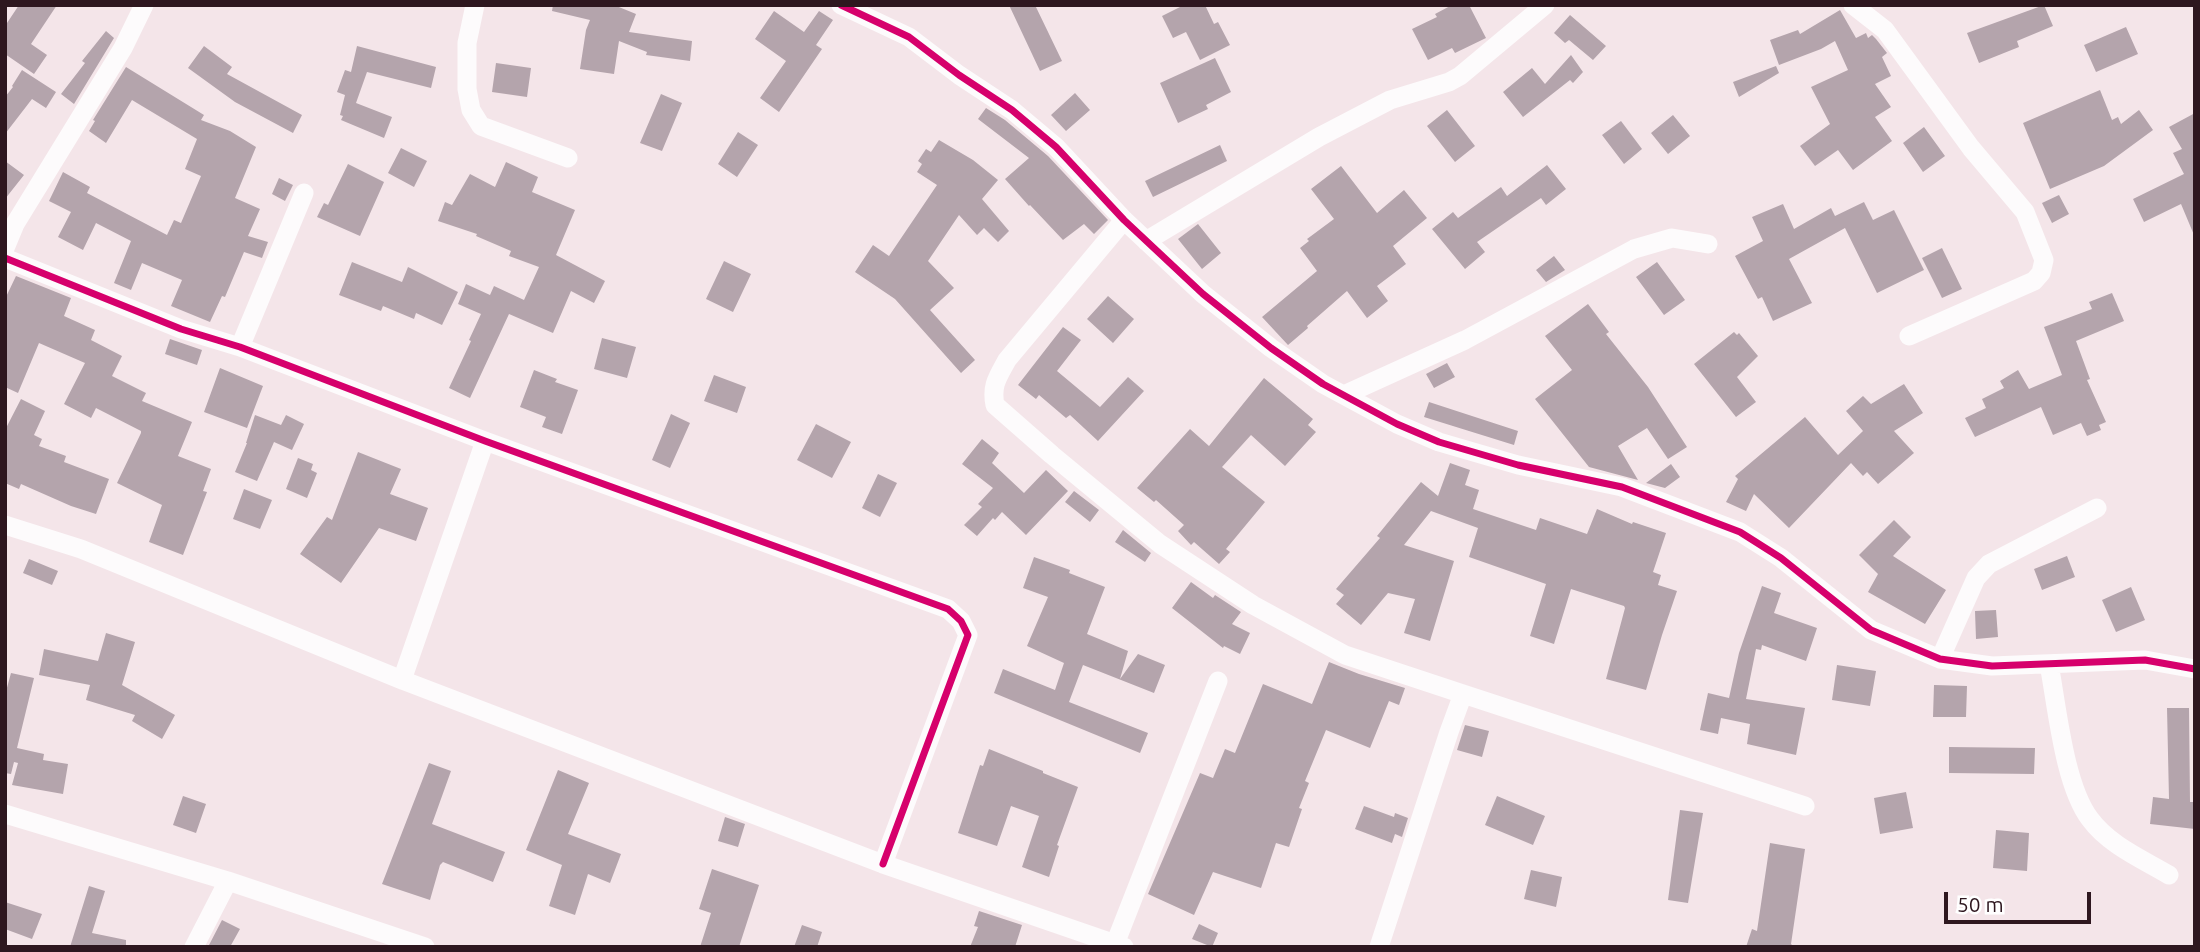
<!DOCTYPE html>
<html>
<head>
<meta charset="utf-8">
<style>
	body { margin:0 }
	#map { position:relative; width:2200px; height:952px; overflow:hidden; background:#f4e5e9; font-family:Ubuntu,sans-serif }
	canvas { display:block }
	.frame { position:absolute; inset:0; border:7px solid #2e171f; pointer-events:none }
	.scale { position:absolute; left:1944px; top:892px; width:147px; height:32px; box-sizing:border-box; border:4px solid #2e171f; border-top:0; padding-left:9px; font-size:21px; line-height:24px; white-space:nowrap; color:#2e171f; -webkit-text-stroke:5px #fff; paint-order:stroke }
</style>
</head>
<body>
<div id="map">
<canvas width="2200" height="952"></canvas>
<div class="frame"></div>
<div class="scale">50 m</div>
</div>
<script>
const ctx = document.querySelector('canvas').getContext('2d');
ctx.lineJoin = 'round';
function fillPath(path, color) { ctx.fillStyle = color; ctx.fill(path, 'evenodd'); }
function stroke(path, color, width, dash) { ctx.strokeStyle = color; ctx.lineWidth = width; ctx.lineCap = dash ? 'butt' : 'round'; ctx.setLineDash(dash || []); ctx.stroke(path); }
const building = new Path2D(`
	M19,5H57L31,44L47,55L34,74L5,54V26Z
	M553,5H614L636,14L629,32L692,41L690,61L646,55L647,52L619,41L614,74L580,69L586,30L590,20L552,11Z
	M1009,5H1035L1062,61L1040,71Z
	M1184,5H1205L1214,24L1218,22L1230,45L1200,60L1186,32L1173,38L1162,16Z
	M1452,5H1469L1486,38L1455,53L1452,48L1428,60L1412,29L1437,17L1435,14Z
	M2044,5L2053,26L2017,41L2019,47L1979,63L1967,33Z
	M1840,10L1856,38L1866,33L1868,38L1872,35L1876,39L1887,53L1882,57L1891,76L1875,84L1891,107L1875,117L1892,141L1853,170L1838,150L1815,166L1800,146L1830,124L1811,87L1848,70L1835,41L1821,49L1779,65L1770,40L1798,30L1800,34Z
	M774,11L804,32L819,11L833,20L816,45L822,49L779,112L760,98L786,61L755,39Z
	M1570,15L1606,46L1593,60L1569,40L1565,43L1554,33Z
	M2126,27L2138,54L2096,72L2084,45Z
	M106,31L114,38L74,104L61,94L85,63L82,61Z
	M204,46L232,67L227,74L302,115L293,133L235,102L188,68Z
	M357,46L436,67L431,88L367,72L356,103L392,117L384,138L341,120L343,116L340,115L345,95L337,92L345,70L351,72Z
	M1571,55L1583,72L1573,83L1570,80L1523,117L1503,92L1532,68L1545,84Z
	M1215,58L1231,92L1206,105L1208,109L1178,123L1160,83Z
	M496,63L531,68L527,97L492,92Z
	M1776,66L1779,73L1739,97L1733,82Z
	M126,67L204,115L201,120L230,131L256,147L235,198L260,209L248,236L268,242L262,258L244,252L225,297L222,296L210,322L171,306L182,280L142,263L131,290L114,283L131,241L96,223L83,250L58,237L71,212L49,201L63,172L90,187L87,193L167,235L174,220L181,223L201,176L185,169L197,139L132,100L106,143L89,131L95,121L93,120Z
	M22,70L56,92L46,108L32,99L5,134V97L13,87L12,86Z
	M2100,90L2112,120L2118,117L2121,124L2139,110L2153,130L2104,166L2050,189L2023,123Z
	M1075,93L1090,110L1066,131L1051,115Z
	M661,94L682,103L662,151L640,143Z
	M986,108L1005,120L1048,156L1108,220L1094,234L1084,224L1063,240L1030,205L1029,206L1005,179L1029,158L978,119Z
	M1447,110L1475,146L1455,162L1427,126Z
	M2195,113V235H2194L2181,204L2144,222L2133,199L2184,174L2173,153L2182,149L2169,127Z
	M1673,115L1690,136L1668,154L1651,133Z
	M1621,121L1642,149L1624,164L1602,135Z
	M1924,127L1945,156L1923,172L1903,143Z
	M738,132L758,145L737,177L718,164Z
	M939,140L973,160L998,180L982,199L1009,231L998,242L984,228L977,235L959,215L928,261L954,288L930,310L975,360L961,373L895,299L855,272L873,245L889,256L937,185L917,172L922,164L918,161L926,149L931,152Z
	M1220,145L1227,161L1153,197L1145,181Z
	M401,148L427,161L414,187L388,173Z
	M5,161L24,175L5,199Z
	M506,162L538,177L532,192L575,210L556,255L605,281L594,303L571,291L553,333L509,314L470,398L449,388L471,341L469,340L481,314L458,304L466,284L490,295L494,286L524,300L539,267L509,256L511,251L476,236L477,234L438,221L445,202L452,205L470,174L495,187Z
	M348,164L384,182L360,236L317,217L324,203L328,205Z
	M1547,165L1566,189L1546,205L1541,198L1477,242L1485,252L1465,269L1432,229L1453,212L1458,218L1501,187L1507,196Z
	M1341,166L1377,213L1404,190L1427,218L1393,246L1406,264L1377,286L1388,301L1367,318L1347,291L1307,326L1308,328L1288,345L1262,317L1317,271L1300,248L1309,241L1307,239L1334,219L1311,189Z
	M279,178L293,185L285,201L272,194Z
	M2059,195L2069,214L2052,223L2042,203Z
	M1864,202L1873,220L1894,210L1924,270L1877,293L1845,228L1789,259L1812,303L1773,321L1762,297L1758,299L1735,256L1763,241L1752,217L1783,204L1794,229L1831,208L1835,216Z
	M1198,224L1221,253L1202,269L1178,239Z
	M1942,248L1962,289L1942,298L1922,258Z
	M1554,256L1565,270L1546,282L1536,270Z
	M724,261L751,274L733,312L706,299Z
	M352,262L402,282L408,267L458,292L442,325L416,313L414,319L383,306L381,311L339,295Z
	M1657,262L1685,300L1664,315L1636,277Z
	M16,276L71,298L64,316L95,330L91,340L122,356L112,376L146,393L142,401L192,422L178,456L211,469L203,491L207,492L183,555L149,542L162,505L117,483L141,433V431L96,408L91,418L64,404L85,363L39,343L18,393L5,387V299Z
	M2112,293L2124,321L2076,341L2090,379L2087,380L2106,422L2099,425L2101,430L2087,436L2081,423L2053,435L2041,407L1975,437L1965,418L1986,408L1982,399L2004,388L2000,381L2018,370L2029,389L2062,375L2044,327L2092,309L2089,302Z
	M1108,296L1134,319L1113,343L1087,319Z
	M1588,304L1609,332L1606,334L1648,387L1687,447L1668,459L1647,428L1618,446L1638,480L1589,467L1535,399L1572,370L1545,336Z
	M1063,327L1081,340L1057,371L1100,407L1128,377L1144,391L1098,441L1070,415L1066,418L1039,395L1036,399L1018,385Z
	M1734,332L1737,335L1739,333L1758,356L1737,377L1756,402L1736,417L1694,364Z
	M602,338L636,347L627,378L594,369Z
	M170,339L202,350L197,365L165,354Z
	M1447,363L1455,377L1434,388L1426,374Z
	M220,368L263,386L247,428L204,412Z
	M534,370L557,379L555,382L578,390L562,434L542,427L546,417L520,407Z
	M714,375L746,387L737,413L704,401Z
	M1264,378L1313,419L1308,425L1316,432L1285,466L1251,435L1222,467L1265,502L1226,549L1230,552L1219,564L1194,542L1191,545L1178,531L1184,525L1156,500L1154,502L1137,488L1190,429L1209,446Z
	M1904,384L1923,413L1894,431L1914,453L1878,484L1867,472L1863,476L1851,463L1789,528L1754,494L1746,511L1726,502L1738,479L1735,476L1805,417L1838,455L1863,431L1846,411L1863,396L1871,404Z
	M21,399L45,411L34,435L42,439L39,446L66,456L64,462L109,479L96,514L71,506L21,484L19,489L5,483V430Z
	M1429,402L1518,431L1514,445L1424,417Z
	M671,414L690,423L670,468L652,460Z
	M255,415L281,425L286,415L304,424L292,450L274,442L257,481L235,472L247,443H246Z
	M816,424L851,442L832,478L797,460Z
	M982,439L999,453L992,463L1024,493L1046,470L1068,491L1026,535L1002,512L995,520L993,518L977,536L964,525L982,507L978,504L993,488L962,464Z
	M358,452L401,469L390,494L428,508L416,541L379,528L341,583L300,554L327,517L332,520Z
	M298,458L313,464L311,470L317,473L307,498L286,489Z
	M1450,463L1470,470L1465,485L1479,490L1473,509L1536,530L1540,518L1587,534L1597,509L1632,524L1633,522L1666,533L1653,572L1661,575L1658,585L1677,591L1662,635L1646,690L1606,679L1625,608L1624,606L1571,589L1554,644L1530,636L1546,584L1469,557L1478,528L1431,511L1404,545L1454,561L1430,641L1404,633L1415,599L1388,593L1361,625L1336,604L1344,595L1336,589L1380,538L1377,536L1421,482L1438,496Z
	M1671,464L1680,477L1665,488L1646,483Z
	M878,474L897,483L880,517L862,508Z
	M244,489L272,500L260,529L233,519Z
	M1074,491L1099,510L1090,522L1065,502Z
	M1894,520L1911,537L1893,556L1946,590L1925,624L1868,592L1878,574L1859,555Z
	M1123,530L1151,553L1145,562L1115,542Z
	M2067,556L2075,577L2042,590L2034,569Z
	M1034,557L1070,570L1069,573L1105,587L1087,634L1128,651L1120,679L1138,654L1165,665L1154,693L1083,665L1069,702L1148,733L1140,753L994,693L1003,669L1055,690L1064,663L1027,646L1048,597L1023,588Z
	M29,559L58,571L52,585L23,573Z
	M1191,582L1213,598L1215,595L1241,612L1232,624L1250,633L1240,654L1224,646L1223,648L1172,608Z
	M1762,586L1781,593L1774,613L1817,628L1806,661L1762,645L1761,650L1756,649L1746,699L1805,708L1796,755L1747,744L1750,724L1721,718L1718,734L1700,730L1708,693L1729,698L1739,653Z
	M2131,587L2145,620L2116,632L2102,600Z
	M1996,610L1998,637L1976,639L1975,611Z
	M106,633L135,642L122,685L175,715L162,739L132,721L135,715L86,700L90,685L39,675L44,649L98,661Z
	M1329,662L1359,674L1405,688L1399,705L1389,701L1370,748L1326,730L1305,781L1309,783L1299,808L1302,809L1289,847L1276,843L1261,888L1213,872L1194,915L1148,894L1200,773L1213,778L1225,749L1235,753L1263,684L1312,704Z
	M1837,665L1876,671L1870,706L1832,700Z
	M11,673L34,678L17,748L44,754L43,760L68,764L63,794L12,785L18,763L14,762L11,774L5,773V695Z
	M1934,685L1967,686L1966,717H1933Z
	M2167,708H2189L2190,802H2195V829L2150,824L2153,797L2169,799Z
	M1465,725L1489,731L1482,757L1457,750Z
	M1949,747L2035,748L2034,774L1949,773Z
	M989,749L1043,771V773L1078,787L1057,845L1059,846L1049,877L1022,867L1039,816L1011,806L997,846L958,833L980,765L983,766Z
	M429,763L451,771L432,824L505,852L493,882L443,862L440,865L430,900L382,884Z
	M558,770L589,783L568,834L621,854L610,883L588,874L575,915L549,906L562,865L526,850Z
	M1906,792L1913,828L1880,834L1874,798Z
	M183,796L206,804L196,833L173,825Z
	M1497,796L1545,816L1533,845L1485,825Z
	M1364,806L1394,817L1395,813L1408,818L1402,837L1395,834L1392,843L1355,829Z
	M1680,810L1703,813L1688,903L1668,900Z
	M725,817L745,824L738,847L718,841Z
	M1996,830L2029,833L2027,871L1993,868Z
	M1770,843L1805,849L1791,944L1794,947H1746L1752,929L1757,931Z
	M712,869L759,885L739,947H700L711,913L699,909Z
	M1531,870L1562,877L1556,907L1524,899Z
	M89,886L105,891L92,933L126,940V947H70Z
	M5,902L42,914L32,939L5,929Z
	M979,911L1022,925L1015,947H970L978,927L974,926Z
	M222,920L240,929L230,947H208Z
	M1199,924L1218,933L1212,947L1192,939Z
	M802,925L822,932L817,947H794Z`);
const minor = new Path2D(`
	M475,5L467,43V89L471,110L481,126L568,158
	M841,5L909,37L959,75L1012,110L1056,147L1124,220L1203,294L1271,348L1323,384L1397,424L1439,442L1518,465L1622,487L1740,532L1781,558L1871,630L1940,659L1992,666L2145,660L2195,669
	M1853,5L1885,30L1971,148L2025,212L2044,260L2041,273L2034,281L1909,336
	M1124,220L1007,360C998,377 991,385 995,405L1052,455L1160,544L1253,605L1345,655L1463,694L1449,732L1379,947
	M1146,241L1319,137L1390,100L1449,82L1460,76L1545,5
	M5,248L15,224L123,48L144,5
	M5,258L181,329L240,347L485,441L948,609L961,621L968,635L883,864
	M240,347L304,193
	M1344,395L1465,340L1634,249L1672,238L1708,244
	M5,525L81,549L402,680L883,864L1124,947
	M1940,659L1976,578L1989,564L2097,508
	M2049,664C2057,706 2064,785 2090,819C2109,845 2142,859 2169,875
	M402,680L485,441
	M1463,694L1805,806
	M5,814L228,881L425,947
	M1115,944L1218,681
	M194,947L228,881`);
const cycleway = new Path2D(`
	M841,5L909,37L959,75L1012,110L1056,147L1124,220L1203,294L1271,348L1323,384L1397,424L1439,442L1518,465L1622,487L1740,532L1781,558L1871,630L1940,659L1992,666L2145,660L2195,669
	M5,258L181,329L240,347L485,441L948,609L961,621L968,635L883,864`);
fillPath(building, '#b4a4ac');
stroke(minor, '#fdfbfc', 19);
stroke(cycleway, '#d6006c', 7);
</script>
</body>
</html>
